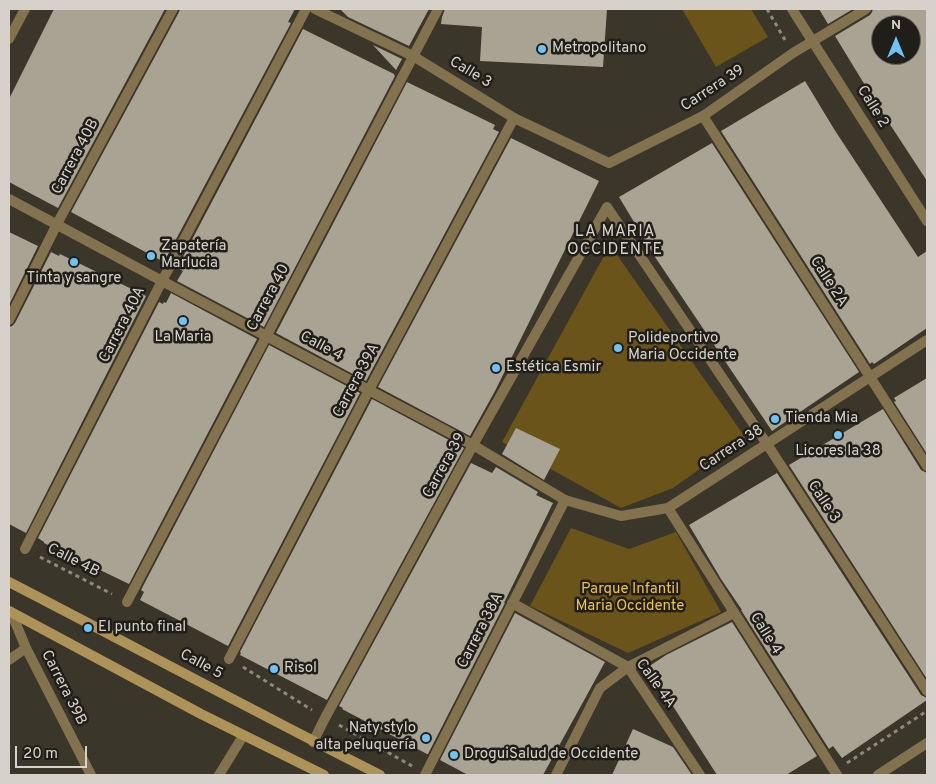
<!DOCTYPE html>
<html>
<head>
<meta charset="utf-8">
<style>
	body { margin:0 }
	#map { position:relative; width:936px; height:784px; overflow:hidden; background:#3b362a; font-family:Overpass,sans-serif }
	canvas { display:block }
	.frame { position:absolute; inset:0; border:10px solid #d6d2cb; pointer-events:none }
	.north { position:absolute; left:871px; top:15px; width:50px; height:50px; box-sizing:border-box; background:#201e18; border:1px solid #696660; border-radius:50%; rotate:0deg; font-size:14px; font-weight:700; line-height:20px; text-align:center; color:#d6d2cb }
	.north::after { content:''; display:block; margin:auto; width:18px; height:22px; background:#6fc2f4; clip-path:polygon(50% 0,100% 100%,50% 72%,0 100%) }
	.scale { position:absolute; left:15px; top:746px; width:72px; height:22px; box-sizing:border-box; border:2px solid #d6d2cb; border-top:0; padding-left:6px; font-size:15px; line-height:18px; white-space:nowrap; color:#d6d2cb; -webkit-text-stroke:4px #201e18; paint-order:stroke }
</style>
</head>
<body>
<div id="map">
<canvas width="936" height="784"></canvas>
<div class="frame"></div>
<div class="north">N</div>
<div class="scale">20 m</div>
</div>
<script>
const ctx = document.querySelector('canvas').getContext('2d');
ctx.lineJoin = 'round';
function fillPath(path, color) { ctx.fillStyle = color; ctx.fill(path, 'evenodd'); }
function stroke(path, color, width, dash) { ctx.strokeStyle = color; ctx.lineWidth = width; ctx.lineCap = dash ? 'butt' : 'round'; ctx.setLineDash(dash || []); ctx.stroke(path); }
function drawText(font, color, halo, rows, align = 'center') {
  ctx.font = font + ' Overpass,sans-serif'; ctx.lineWidth = 5; ctx.setLineDash([]); ctx.textBaseline = 'middle'; ctx.strokeStyle = halo; ctx.fillStyle = color; for (const [text, x, y, turn = 0] of rows) {
    ctx.save(); ctx.translate(x, y); ctx.rotate((+turn || 0) * Math.PI / 180); ctx.textAlign = isNaN(turn) ? turn : align; if (halo) ctx.strokeText(text, 0, 0); ctx.fillText(text, 0, 0); ctx.restore();
  }
}
const green = new Path2D(`
	M682,9H751L768,37L716,67Z
	M610,245L745,437L673,488L621,508L502,442Z
	M571,528L629,549L676,532L721,612L628,653L530,606Z`);
const building = new Path2D(`
	M54,9H165L58,208L9,182V99Z
	M180,9H295L288,22L291,23L164,262L71,212L179,12Z
	M340,9H429L409,46L348,17Z
	M445,9H607L603,67L480,61L482,27L441,24L442,17Z
	M819,9H853L828,24Z
	M873,9H927V181L874,100L835,36L870,15L872,12ZM881,25H911V55H881Z
	M303,29L394,74V75L395,76L264,327L177,281L183,271L177,268Z
	M373,45L402,59L396,70Z
	M805,81L834,129L918,257L927,251V328L874,364L872,362L870,364L721,131Z
	M407,82L495,125L493,129L499,132L366,381L276,333Z
	M511,138L599,181L495,391L470,436L378,387Z
	M712,143L859,372L772,431L655,257L619,197Z
	M9,232L38,246L9,305Z
	M51,252L59,256L60,254L146,296L26,533L9,524V327L12,326L15,323Z
	M171,293L257,339L129,584L44,543V542L38,538L159,302L163,304L164,302L166,303Z
	M269,345L360,393L228,646L140,600L144,592L141,590Z
	M927,378V454L894,402L896,401L894,398Z
	M372,399L464,448L327,700L240,655L241,653L240,652Z
	M883,409L921,470L927,473V679L789,465Z
	M516,428L560,449L544,480L502,454Z
	M471,463L492,473L496,467L538,492L536,495L553,503L504,603H505L428,754H427L342,709L343,708L339,706Z
	M777,473L921,695L927,698V700L842,758L833,746L829,749L741,610H742L721,579L689,525Z
	M515,613L605,662L543,775H468L440,760Z
	M732,622L817,756L786,775H717L648,667L666,655Z
	M633,729L673,747L692,775H612Z`);
const path = new Path2D(`
	M767,9L785,40
	M40,557L112,594
	M243,667L312,710
	M339,725L412,766
	M847,763L927,711`);
const pedestrian = new Path2D(`
	M703,116L927,466
	M9,320L57,224L173,9
	M767,444L927,691
	M668,508L837,775
	M25,549L162,281L306,9
	M127,602L438,9
	M512,603L628,667L700,775
	M11,612L26,648L91,775
	M229,659L369,390L514,118
	M9,660L26,648
	M313,742L325,718L473,445
	M219,775L243,736
	M425,775L565,500
	M556,775L600,688L628,667L734,613`);
const minor = new Path2D(`
	M315,9L413,56L514,118L609,163L703,116L793,53L866,9
	M9,199L162,281L473,445L565,500L621,516L668,508L927,340
	M473,445L607,207L767,444
	M878,775L927,743`);
const tertiary = new Path2D(`
	M792,9L927,221
	M9,39L25,9`);
const secondary = new Path2D(`
	M9,582C133,646 255,712 380,775
	M9,611L201,714L324,775`);
const markers = [
	[542,49,5,"#6fc2f4"],
	[151,256,5,"#6fc2f4"],
	[74,262,5,"#6fc2f4"],
	[183,321,5,"#6fc2f4"],
	[618,348,5,"#6fc2f4"],
	[496,368,5,"#6fc2f4"],
	[775,419,5,"#6fc2f4"],
	[838,435,5,"#6fc2f4"],
	[88,628,5,"#6fc2f4"],
	[274,669,5,"#6fc2f4"],
	[426,738,5,"#6fc2f4"],
	[454,755,5,"#6fc2f4"]
];
const poiNames = [
	["Metropolitano",552,49],
	["Zapatería",161,247],
	["Marlucia",161,264],
	["Tinta y sangre",74,279,"center"],
	["La Maria",183,338,"center"],
	["Polideportivo",628,339],
	["Maria Occidente",628,356],
	["Estética Esmir",506,368],
	["Tienda Mia",785,419],
	["Licores la 38",838,452,"center"],
	["El punto final",98,628],
	["Risol",284,669],
	["Naty stylo",416,729,"right"],
	["alta peluquería",416,746,"right"],
	["DroguiSalud de Occidente",464,755]
];
const streetNames = [
	["Calle 3",470,73,31],
	["Carrera 39",713,89,-33],
	["Calle 2",872,107,58],
	["Carrera 40B",76,157,-62],
	["Calle 2A",828,282,57],
	["Carrera 40",269,298,-62],
	["Carrera 40A",123,325,-63],
	["Calle 4",321,347,28],
	["Carrera 39A",357,381,-62],
	["Carrera 38",732,449,-33],
	["Carrera 39",445,466,-61],
	["Calle 3",823,502,57],
	["Calle 4B",73,561,27],
	["Carrera 38A",481,631,-63],
	["Calle 4",765,634,58],
	["Calle 5",201,665,28],
	["Calle 4A",655,684,54],
	["Carrera 39B",63,688,63]
];
const parkNames = [
	["Parque Infantil",630,590],
	["Maria Occidente",630,607]
];
const neighbourhoodNames = [
	["LA MARIA",615,233],
	["OCCIDENTE",615,251]
];
fillPath(green, '#6b5419');
fillPath(building, '#a9a394');
stroke(path, '#8d897f', 3, [4, 4]);
stroke(pedestrian, '#83724e', 10);
stroke(minor, '#83724e', 10);
stroke(tertiary, '#83724e', 10);
stroke(secondary, '#ad9357', 10);
for (const [x, y, r, color] of markers) { const dot = new Path2D(); dot.arc(x, y, r, 0, 2 * Math.PI); ctx.fillStyle = color; ctx.fill(dot); stroke(dot, '#201e18', 2); }
drawText('15px', '#d6d2cb', '#201e18', poiNames, 'left');
drawText('15px', '#d6d2cb', '#201e18', streetNames);
drawText('15px', '#f4c138', '#201e18', parkNames);
ctx.letterSpacing = '1px';
drawText('16px', '#d6d2cb', '#201e18', neighbourhoodNames);
ctx.letterSpacing = '0px';
</script>
</body>
</html>
